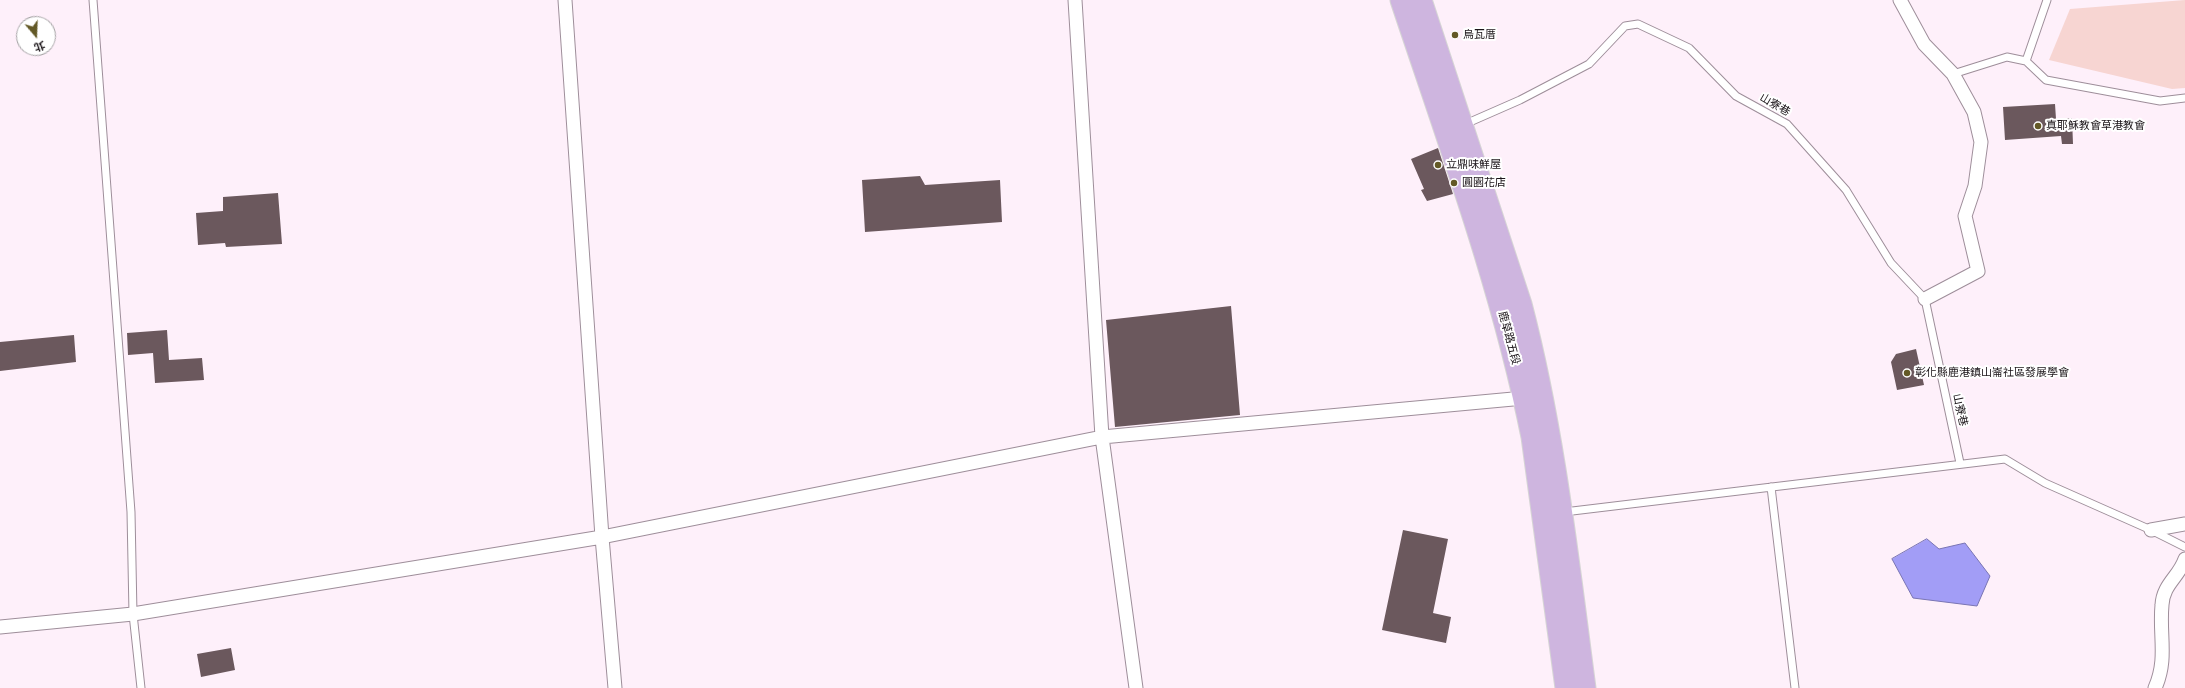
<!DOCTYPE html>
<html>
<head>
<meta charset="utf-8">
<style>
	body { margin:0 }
	#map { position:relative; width:2185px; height:688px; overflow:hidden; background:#fef0fa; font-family:Mulish,"Noto Sans TC",sans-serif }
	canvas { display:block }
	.north { position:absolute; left:16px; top:16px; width:40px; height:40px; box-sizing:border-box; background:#fff; border:1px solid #a3a1a3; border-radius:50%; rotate:161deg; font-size:11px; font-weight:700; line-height:16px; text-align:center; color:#1a1418 }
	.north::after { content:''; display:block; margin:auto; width:14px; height:18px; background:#635926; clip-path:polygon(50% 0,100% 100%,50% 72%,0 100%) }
</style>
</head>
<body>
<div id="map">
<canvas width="2185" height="688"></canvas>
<div class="north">北</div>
</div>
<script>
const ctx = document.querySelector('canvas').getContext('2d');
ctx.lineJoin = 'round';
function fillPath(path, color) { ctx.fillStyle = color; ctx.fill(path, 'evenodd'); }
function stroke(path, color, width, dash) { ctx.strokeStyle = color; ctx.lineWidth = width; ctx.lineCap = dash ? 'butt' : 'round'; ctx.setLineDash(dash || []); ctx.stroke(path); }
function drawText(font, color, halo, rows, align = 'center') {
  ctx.font = font + ' Mulish,"Noto Sans TC",sans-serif'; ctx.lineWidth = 4; ctx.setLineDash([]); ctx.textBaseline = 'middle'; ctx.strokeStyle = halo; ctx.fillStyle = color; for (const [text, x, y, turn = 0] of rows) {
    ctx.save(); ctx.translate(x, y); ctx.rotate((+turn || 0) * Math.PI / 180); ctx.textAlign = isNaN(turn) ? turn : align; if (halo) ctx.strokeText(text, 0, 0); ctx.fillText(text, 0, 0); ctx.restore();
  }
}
const green = new Path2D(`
	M2185,0V88L2172,89L2049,60L2070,9Z`);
const water = new Path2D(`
	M1927,539L1939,549L1965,543L1990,576L1977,606L1913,598L1892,559Z`);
const building = new Path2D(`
	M2055,104L2056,119L2072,118L2073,144H2062L2061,136L2005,140L2003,107Z
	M1438,148L1453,194L1427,201L1421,190L1424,189L1411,159Z
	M920,176L925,185L1000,180L1002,222L865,232L862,180Z
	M278,193L282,244L226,247L225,243L198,245L196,213L223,211V197Z
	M1231,306L1240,415L1115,427L1106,320Z
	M167,330L169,360L202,358L204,380L155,383L153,353L128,355L127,333Z
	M74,335L76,362L0,371V342Z
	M1916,349L1924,385L1897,390L1891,362L1896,354Z
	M1403,530L1448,539L1433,613L1451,617L1446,643L1382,630Z
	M231,648L235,670L201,677L197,654Z`);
const lane = new Path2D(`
	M93,0L131,512L133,614L141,688
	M2026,61L2047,0
	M1953,74L2007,57L2026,61L2046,80L2160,101L2185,98
	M1463,125L1520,100L1589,64L1625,26L1638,24L1689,48L1736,96L1787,124L1846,190L1891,263L1925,299L1960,463
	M1771,487L1795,688
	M1564,512L2005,459L2045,483L2151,530L2185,547`);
const street = new Path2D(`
	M565,0L602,537L615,688
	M1075,0L1102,437L1136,688
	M1900,0L1924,44L1953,74L1974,112L1981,142L1975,186L1965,216L1978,271L1925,299
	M2151,530L2185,524
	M0,627L133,614L602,537L1102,437L1524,398
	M2155,688C2168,659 2159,635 2162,605C2163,584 2179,577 2185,559`);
const primary = new Path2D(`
	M1401,0C1449,144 1502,288 1532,437L1566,688
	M1421,0L1521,304C1554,430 1568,559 1585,688`);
const markers = [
	[1455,35,4,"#635926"],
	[2038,126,4,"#635926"],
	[1438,165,4,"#635926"],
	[1454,183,4,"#635926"],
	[1907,373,4,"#635926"]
];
const poiNames = [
	["烏瓦厝",1463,35],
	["真耶穌教會草港教會",2046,126],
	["立鼎味鮮屋",1446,165],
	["圓園花店",1462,183],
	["彰化縣鹿港鎮山崙社區發展學會",1915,373]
];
const streetNames = [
	["山寮巷",1775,105,30],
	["鹿草路五段",1509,338,75],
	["山寮巷",1960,410,78]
];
fillPath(green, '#f7d5d2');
fillPath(water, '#a29df6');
stroke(water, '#7974b3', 1);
fillPath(building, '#6b585d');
stroke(lane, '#9e8e9a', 9);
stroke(street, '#9e8e9a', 15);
stroke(primary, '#d6d5d5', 23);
stroke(lane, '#fff', 7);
stroke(street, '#fff', 13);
stroke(primary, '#ceb5df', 21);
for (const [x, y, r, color] of markers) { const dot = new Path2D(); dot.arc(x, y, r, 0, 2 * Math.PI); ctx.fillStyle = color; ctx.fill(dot); stroke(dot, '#fff', 1.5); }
drawText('11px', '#1a1418', '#fff', poiNames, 'left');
drawText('11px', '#1a1418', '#fff', streetNames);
</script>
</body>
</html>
